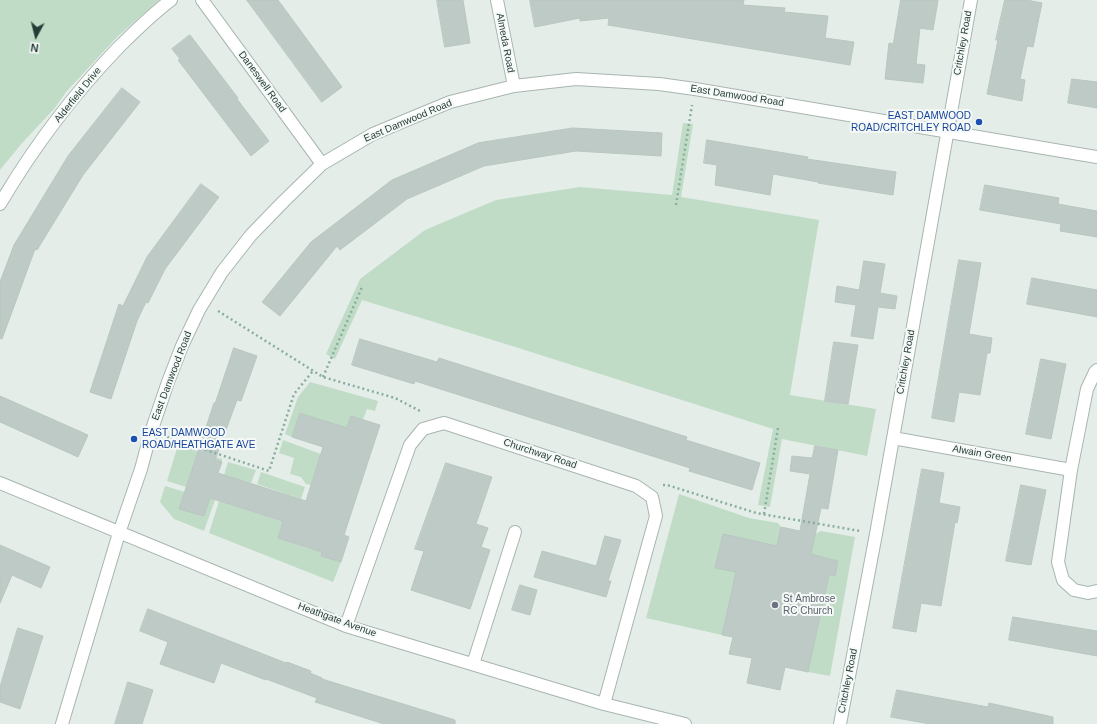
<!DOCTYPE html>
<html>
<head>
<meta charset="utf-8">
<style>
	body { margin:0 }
	#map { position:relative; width:1097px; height:724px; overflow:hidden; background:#e5ede9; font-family:Arial,sans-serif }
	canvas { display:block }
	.north { position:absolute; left:16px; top:16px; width:40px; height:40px; -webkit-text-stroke:3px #f5f9f7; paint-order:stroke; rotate:187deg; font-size:11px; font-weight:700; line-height:16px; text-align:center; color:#263d37 }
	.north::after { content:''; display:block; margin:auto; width:14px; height:18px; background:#263d37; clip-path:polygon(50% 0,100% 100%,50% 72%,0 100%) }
</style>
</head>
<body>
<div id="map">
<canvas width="1097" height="724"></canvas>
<div class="north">N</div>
</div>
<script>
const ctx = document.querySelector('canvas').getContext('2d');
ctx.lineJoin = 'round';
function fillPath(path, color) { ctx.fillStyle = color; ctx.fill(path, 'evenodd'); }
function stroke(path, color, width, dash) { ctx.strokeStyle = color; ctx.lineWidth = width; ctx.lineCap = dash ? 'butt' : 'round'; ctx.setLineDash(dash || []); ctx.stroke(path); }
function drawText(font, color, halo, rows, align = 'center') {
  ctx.font = font + ' Arial,sans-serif'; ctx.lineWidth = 4; ctx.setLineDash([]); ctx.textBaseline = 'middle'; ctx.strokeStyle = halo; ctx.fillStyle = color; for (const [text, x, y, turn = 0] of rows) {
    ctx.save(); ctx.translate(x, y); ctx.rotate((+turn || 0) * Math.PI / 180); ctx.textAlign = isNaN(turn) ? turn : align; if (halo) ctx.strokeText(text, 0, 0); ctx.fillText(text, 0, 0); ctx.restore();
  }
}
const green = new Path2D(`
	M0,0H159L117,37L66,92L54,109L23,142L0,170Z
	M683,123L693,124L681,197L819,220L790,395L876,409L867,456L782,439L770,507L758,505L773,429L509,345L362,300L335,359L326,354L360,279L425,230L496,200L580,187L672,195Z
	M310,382L378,401L375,411L367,409L363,420L351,416L346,432L320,419L300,413L292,437L285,434L298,397Z
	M283,440L321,454L311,485L306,484L301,477L290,474L294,458L279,453Z
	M178,445L222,459V463L197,455L186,487L167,481Z
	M228,462L256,470L251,483L224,475Z
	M261,472L305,487L301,499L257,484Z
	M165,486L185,492L180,509L204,516L210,498L215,500L204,531L174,519L160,502Z
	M679,494L749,518L778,523L781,527L777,546L723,535L715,568L736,572L722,635L646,618Z
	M219,501L283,521L278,538L311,549L324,548L321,556L341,562L333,582L209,533Z
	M821,531L855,537L830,676L808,672L829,575L835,576L838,561L811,554L815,534Z`);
const building = new Path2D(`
	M247,0H278L342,87L322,102Z
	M437,0H463L470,43L445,47Z
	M530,0H744L743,5L785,8L784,12L828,16L825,38L854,42L850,65L608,25L609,18L580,21V18L535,27Z
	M901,0H938L933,30L920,28L916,64L925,65L923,83L885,79L889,43L893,44Z
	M1005,0H1027L1042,3L1033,47L1027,46L1020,79L1025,80L1022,101L987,94L998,40H996Z
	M190,35L238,98L237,99L269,141L251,156L178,60L180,59L172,49Z
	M1072,79L1097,82V108L1068,103Z
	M122,88L140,102L83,175L37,250L35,249L2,339L0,338V282L14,245L68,156Z
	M573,128L662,133L661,156L576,151L484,166L407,199L340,250L337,246L280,316L262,302L311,242L392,180L478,143Z
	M707,140L808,157L807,159L896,172L893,195L818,183V182L773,174L770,195L715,185L717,165L704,163Z
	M201,184L219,197L165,269L148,303L146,302L137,321L111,399L90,392L119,304L123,306L147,257Z
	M985,185L1059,198L1058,204L1097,211V237L1060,231L1061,224L980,210Z
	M959,260L981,263L969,334L992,338L990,353H987L980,395L959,392L954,422L932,418Z
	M864,261L885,264L880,293L897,296L895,309L878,307L873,339L851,336L856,305L835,302L837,286L859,290Z
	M1032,278L1097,290V317L1027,304Z
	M360,339L437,362L439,358L687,437L686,440L760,463L752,490L689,471L690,468L415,381L414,384L352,365Z
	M834,342L858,345L848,404L825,401Z
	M234,348L257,356L241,401L237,400L215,460L222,462L218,473L306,501L323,447L292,437L300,413L347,428L351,416L380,425L344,535L349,537L341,562L321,556L322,552L278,538L283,521L210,498L204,516L179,509L214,403H215Z
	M1041,359L1066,364L1051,439L1026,434Z
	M0,396L88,435L78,457L0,422Z
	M815,446L838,450L828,509L821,508L811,554L838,561L835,576L829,575L808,672L785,667L780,690L747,683L752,658L729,654L733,637L722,635L736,572L715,568L723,534L777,546L781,527L800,531L810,474L790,471L792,456L812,458Z
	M446,463L492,477L476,524L488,528L481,547L490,550L470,609L411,590L424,551L415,549Z
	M922,469L944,473L939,503L960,507L957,523L955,522L941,606L921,603L916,632L893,628Z
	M1021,485L1046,490L1031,565L1006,561Z
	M605,536L621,540L608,581H611L606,597L534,577L542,551L596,566Z
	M0,545L50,567L41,588L12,575L0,603Z
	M520,585L537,590L530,615L512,610Z
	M148,609L286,663L287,662L311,671L310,673L322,678V679L455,720V724H384L315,702L317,698L266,679V680L221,663L214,683L160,664L168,642L140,631Z
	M1013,617L1097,631V656L1009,640Z
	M18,628L43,636L20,709L0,702V687Z
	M128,682L153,690L142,724H115Z
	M897,690L988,707L989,703L1053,717V724H930L891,717Z`);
const path = new Path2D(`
	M676,205L692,105
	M218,311L323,377L395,398L422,412
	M323,377L362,287
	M167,437L269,471L294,394L313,371
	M663,485H667L756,513L860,531
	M764,514L778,428`);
const service = new Path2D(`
	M473,664L515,532`);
const minor = new Path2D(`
	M202,0L322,164
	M497,0L514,86
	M0,204C33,148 72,96 117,49C134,32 151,15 171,0
	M1097,370L1095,372L1087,389L1071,470L1058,562L1063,580L1074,590L1088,593L1097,591
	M893,438L1071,470
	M0,483L346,626L604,704L685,724
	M346,626L410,445L423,429L444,423L636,486L652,497L656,516L604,704
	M62,724L119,533L141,469L151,432L168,382L182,346L199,310L222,272L251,235L284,201L322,164L373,134L450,102L514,86L576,79L659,84L695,89L1097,157
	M840,724L876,534L971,0`);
const markers = [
	[979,122,4,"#1a4fb4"],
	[134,439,4,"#1a4fb4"],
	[775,605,4,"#6b7280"]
];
const streetNames = [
	["Almeda Road",505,43,79],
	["Critchley Road",963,43,-80],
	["Daneswell Road",262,82,54],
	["Alderfield Drive",78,95,-51],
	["East Damwood Road",737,96,9],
	["East Damwood Road",408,121,-23],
	["Critchley Road",906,362,-80],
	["East Damwood Road",172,376,-69],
	["Churchway Road",540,454,18],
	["Alwain Green",982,454,10],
	["Heathgate Avenue",337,620,20],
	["Critchley Road",848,681,-79]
];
const transitNames = [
	["EAST DAMWOOD",971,116],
	["ROAD/CRITCHLEY ROAD",971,128],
	["EAST DAMWOOD",142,433,"left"],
	["ROAD/HEATHGATE AVE",142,445,"left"]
];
const worshipNames = [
	["St Ambrose",783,599],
	["RC Church",783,611]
];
fillPath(green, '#c0dcc7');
fillPath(building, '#bdcac5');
stroke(building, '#b8c6c0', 1);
stroke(service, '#a8b5b0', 14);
stroke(minor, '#a8b5b0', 14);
stroke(path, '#88ada1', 2.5, [2, 3]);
stroke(service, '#fff', 12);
stroke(minor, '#fff', 12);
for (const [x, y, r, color] of markers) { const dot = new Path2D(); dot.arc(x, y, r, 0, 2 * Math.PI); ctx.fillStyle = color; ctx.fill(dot); stroke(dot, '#f5f9f7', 1.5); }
drawText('10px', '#263d37', '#f5f9f7', streetNames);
drawText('10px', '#164399', '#f5f9f7', transitNames, 'right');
drawText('10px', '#5b616d', '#f5f9f7', worshipNames, 'left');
</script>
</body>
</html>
